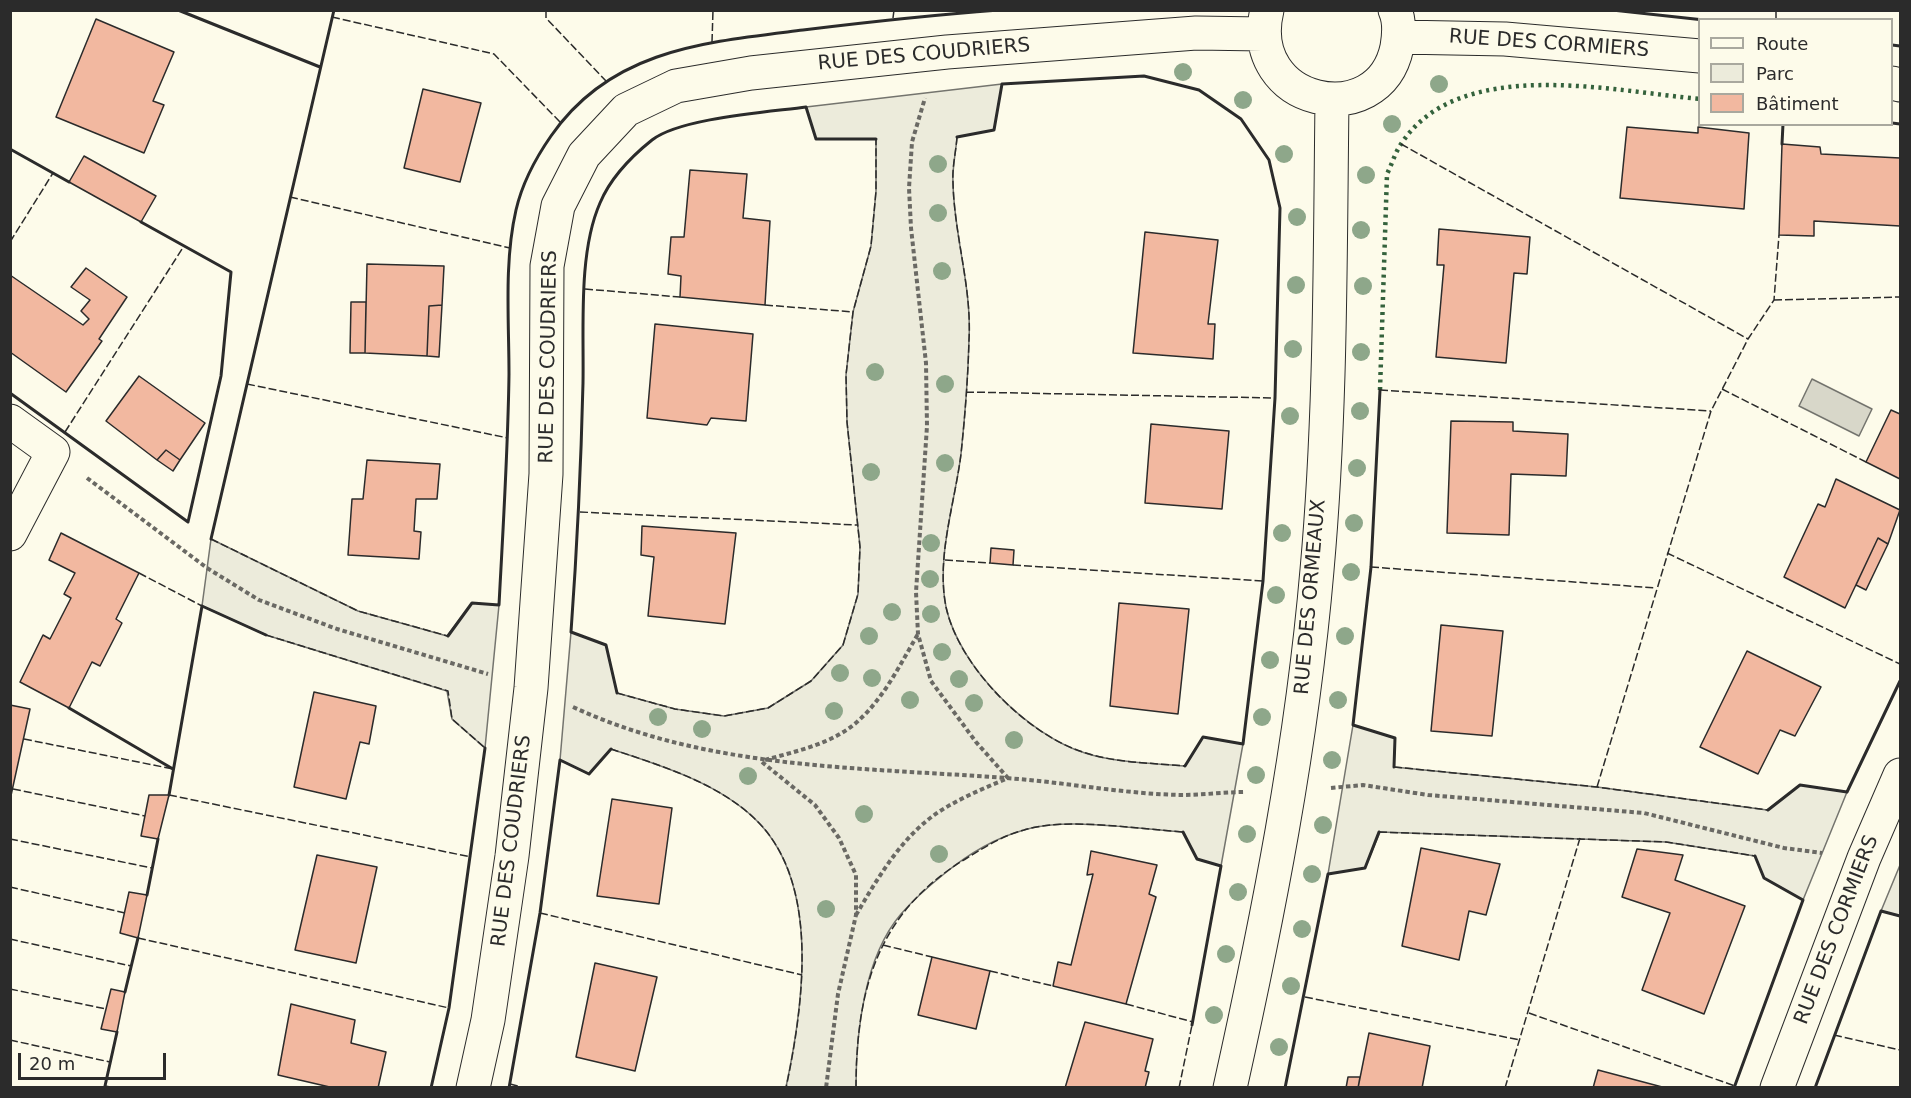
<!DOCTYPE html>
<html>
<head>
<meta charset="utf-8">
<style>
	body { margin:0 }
	#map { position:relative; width:1911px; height:1098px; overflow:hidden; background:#fdfbea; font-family:"DejaVu Sans",sans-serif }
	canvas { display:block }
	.frame { position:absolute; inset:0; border:12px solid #2b2b2b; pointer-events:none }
	.legend { position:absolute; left:1698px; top:18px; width:195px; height:108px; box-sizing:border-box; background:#fdfbea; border:2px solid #a9a89e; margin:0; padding:8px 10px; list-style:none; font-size:18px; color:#2b2b2b }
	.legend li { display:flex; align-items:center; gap:12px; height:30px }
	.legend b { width:30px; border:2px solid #a9a89e }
	.scale { position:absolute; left:18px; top:1053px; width:148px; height:27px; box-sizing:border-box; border:3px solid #2b2b2b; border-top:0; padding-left:8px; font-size:18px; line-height:21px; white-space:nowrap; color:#2b2b2b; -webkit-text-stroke:4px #fdfbea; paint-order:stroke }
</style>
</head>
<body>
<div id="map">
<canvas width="1911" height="1098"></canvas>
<div class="frame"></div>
<ul class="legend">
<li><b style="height:8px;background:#fdfbea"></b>Route</li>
<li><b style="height:16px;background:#ecebdb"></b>Parc</li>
<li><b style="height:16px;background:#f2b8a0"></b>Bâtiment</li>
</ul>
<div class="scale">20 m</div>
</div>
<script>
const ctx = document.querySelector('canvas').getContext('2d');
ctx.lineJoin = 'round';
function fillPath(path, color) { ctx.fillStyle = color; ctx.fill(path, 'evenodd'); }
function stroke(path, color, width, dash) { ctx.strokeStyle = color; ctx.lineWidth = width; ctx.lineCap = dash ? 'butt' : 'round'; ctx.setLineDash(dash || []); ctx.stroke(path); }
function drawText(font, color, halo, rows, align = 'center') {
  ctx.font = font + ' "DejaVu Sans",sans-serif'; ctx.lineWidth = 4.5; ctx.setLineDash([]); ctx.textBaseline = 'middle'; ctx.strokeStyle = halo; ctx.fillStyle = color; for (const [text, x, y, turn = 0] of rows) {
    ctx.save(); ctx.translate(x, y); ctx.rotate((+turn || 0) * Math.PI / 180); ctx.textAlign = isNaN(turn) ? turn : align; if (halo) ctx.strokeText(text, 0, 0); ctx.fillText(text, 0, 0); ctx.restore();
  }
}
const green = new Path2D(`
	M1002,84L994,130L957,137C956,152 952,168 953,183C954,236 972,287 969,340C968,378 965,416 961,454C955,503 936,557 946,607C959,667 1028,735 1085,753C1116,763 1153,763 1185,766L1203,737L1243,744L1221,866L1197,859L1183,832C1138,829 1066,817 1024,830C995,838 967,855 944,874C929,886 914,899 901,914C864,957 856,1033 856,1087H786C803,1007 822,882 754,818C716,782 659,765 611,749L589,774L560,760L571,632L606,645L617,693L675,709L724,716L768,708L811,681L843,645L858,594L860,547L847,422L846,375L853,312L871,246L876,191V139H816L806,107Z
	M211,539L358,611L447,636L472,603L499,605L485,748L452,719L447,691L266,635L202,606Z
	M1353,725L1395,738L1394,767L1597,787L1767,810L1800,785L1847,792L1803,900L1764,878L1755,856L1666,842L1380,832L1365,868L1328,874Z
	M1900,865V916L1881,911Z`);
const water = new Path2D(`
	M1812,379L1872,409L1859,436L1799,406Z`);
const building = new Path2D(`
	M96,19L174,52L153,101L164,105L144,153L56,117Z
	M423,89L481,103L460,182L404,168Z
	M1627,127L1698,133V127L1749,133L1744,209L1620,198Z
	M1782,144L1820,147L1821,154L1900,158V226L1814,221V236L1779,235Z
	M84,156L156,196L141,222L69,182Z
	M690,170L747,174L743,218L770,221L765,305L680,297L681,276L668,274L671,237H684Z
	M1439,229L1530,237L1527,274L1514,273L1506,363L1436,357L1444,265H1437Z
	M1145,232L1218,240L1208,324H1215L1213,359L1133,353Z
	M367,264L444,266L442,305L429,306L427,356L365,353Z
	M86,268L127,297L99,339L102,341L66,392L10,352V275L83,325L89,319L81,311L90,300L71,287Z
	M351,302H366L365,353H350Z
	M442,305L439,357L427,356L429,306Z
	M655,324L753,334L746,421L711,418L707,425L647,418Z
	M139,376L205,423L180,460L166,450L157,460L106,421Z
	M1891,410L1900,414V479L1866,462Z
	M1451,421L1513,422V431L1568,434L1566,476L1511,474L1509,535L1447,533Z
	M1151,424L1229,431L1222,509L1145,503Z
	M166,450L180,460L173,471L157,460Z
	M367,460L440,464L437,499H416L414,531L421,532L419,559L348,555L352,499H363Z
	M1836,479L1900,510L1888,544L1878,538L1845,608L1784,577L1818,504L1825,507Z
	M642,526L736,533L725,624L648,616L654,557L641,555Z
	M61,533L139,573L116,619L122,623L100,666L92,662L69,708L20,682L43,635L50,639L71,598L64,594L75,573L49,560Z
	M1878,538L1888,544L1866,590L1856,585Z
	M991,548L1014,550L1013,565L990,563Z
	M1119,603L1189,609L1178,714L1110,706Z
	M1441,625L1503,631L1492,736L1431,731Z
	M1747,651L1821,687L1795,736L1780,730L1758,774L1700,747Z
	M314,692L376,706L369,744L360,742L346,799L294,787Z
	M10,705L30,709L10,800Z
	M149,795H169L158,839L141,836Z
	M612,799L672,808L659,904L597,896Z
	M1421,848L1500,864L1486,915L1469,911L1459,960L1402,946Z
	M1637,849L1683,855L1675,880L1745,906L1704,1014L1642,990L1670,913L1622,897Z
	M1091,851L1157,865L1149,894L1156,897L1126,1004L1053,986L1058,962L1071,965L1093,874L1087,875Z
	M317,855L377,867L356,963L295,950Z
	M129,892L147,895L138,938L120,933Z
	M932,957L990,971L976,1029L918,1015Z
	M595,963L657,977L635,1071L576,1057Z
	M111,989L125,992L117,1032L101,1029Z
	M291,1004L355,1020L351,1043L386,1052L378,1088H334L278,1075Z
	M1085,1022L1153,1039L1145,1071L1149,1072L1145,1088H1065Z
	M1369,1033L1430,1046L1422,1088H1358Z
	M1598,1070L1666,1088H1593Z
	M1348,1077H1360L1358,1088H1346Z`);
const path = new Path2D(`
	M87,478L207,568L259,600L337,629L488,674
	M573,707C709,770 860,767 1006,778C1064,782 1123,794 1182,795C1203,795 1225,792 1246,792
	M765,760C796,751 833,744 858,721C884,698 901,663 918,634
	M762,762L815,805L839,838L856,875V915L838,994L826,1088
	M1331,788L1363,785L1428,795L1644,813L1784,848L1822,853
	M856,915C879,876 904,832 945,808C965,796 987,787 1008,778L976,742L931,681L918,634L916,592L927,426L926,363L911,228L909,188L912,142L925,98`);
const minor = new Path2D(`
	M1267,10C1244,105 1379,134 1397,47C1399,35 1400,21 1395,10
	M1399,37L1505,39L1700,56
	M1892,83L1900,85
	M10,421L53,452L10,534
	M473,1088L488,1020L512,856L531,688L546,474L547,266L558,206L584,155L626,110L676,86L751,73L947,52L1196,33L1263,34
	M1230,1088C1268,917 1302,745 1317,570C1331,414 1330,256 1332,100
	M1777,1088L1864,858L1900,775`);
const hedge = new Path2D(`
	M1380,390L1387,174C1392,164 1395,153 1401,144C1459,55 1611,91 1700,99`);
const fence = new Path2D(`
	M546,10V18L606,81
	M332,17L494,54L560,122
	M893,18L894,10
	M1776,20V10
	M712,42L713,10
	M957,137C956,152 952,167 953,182C954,235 972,287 969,340C968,378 965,416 961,454C955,503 936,557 946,607C959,667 1028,736 1086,753C1117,763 1153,763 1185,766
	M1401,144L1748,339
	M290,197L510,248
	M10,242L53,173
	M585,289L680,297
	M1774,300L1900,297
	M765,305L853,312
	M247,384L508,438
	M1722,389L1866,462
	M1380,390L1711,411
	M966,392L1275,398
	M65,432L184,246
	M580,512L857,525
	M211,539L358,611L448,636
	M1667,553L1900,664
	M945,560L990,563
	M1013,565L1263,581
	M1371,567L1656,588
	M139,573L202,606
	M266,635L448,691L452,719L485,748
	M617,693L675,709L724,716L768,708L811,681L843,645L858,594L860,547L847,422L846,375L853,312L871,246L876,191V139
	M24,739L173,769
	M611,749C659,765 716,782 754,818C822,881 803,1007 786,1088
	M1394,767L1597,787L1768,810
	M1597,787L1711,411L1748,339L1774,300L1779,235
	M13,789L145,816
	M169,795L471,857
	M1379,832L1666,842L1755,856
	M10,839L152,868
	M10,887L125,913
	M540,913L802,975
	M138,938L449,1008
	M10,939L131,966
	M883,945L932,957
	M990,971L1053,986
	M10,989L106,1009
	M1305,997L1520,1040
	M1126,1004L1193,1022
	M1529,1013L1735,1086
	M1834,1035L1900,1050
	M10,1040L110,1062
	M510,1084L525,1088
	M105,1086L115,1088
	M10,1087L12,1088
	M856,1088C856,989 878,911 967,858C985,847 1004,835 1024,830C1066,817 1138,829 1183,832
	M1179,1088L1192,1025
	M1505,1088L1580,838`);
const wall = new Path2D(`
	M178,10L320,67
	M1612,10L1704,20
	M1892,45L1900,46
	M1892,123L1900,124
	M957,137L994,130L1002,84L1144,76L1199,90L1241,119L1269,160L1280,208L1275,398L1263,581L1243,744L1203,737L1185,766
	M1782,144L1783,124
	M10,149L69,182
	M1380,390L1371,567L1353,725L1395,738L1394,767
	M10,393L188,522L221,376L231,272L141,222
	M211,539L334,10
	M448,636L472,603L499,605C503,528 508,451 509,374C509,320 504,262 516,210C522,184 535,159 551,136C611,49 706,42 803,30C868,22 933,15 999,10
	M617,693L606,645L571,632C577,549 581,466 583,383C584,328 578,253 600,203C610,179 632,156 652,140C680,118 769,112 806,107L816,139H876
	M69,708L173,769
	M169,795L202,606L266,635
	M1768,810L1800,785L1847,792L1900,681
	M1183,832L1197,859L1221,866L1192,1025
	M147,895L158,839
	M125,992L138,938
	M105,1086L117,1032
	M431,1088L449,1008L485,748
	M509,1088L540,913L560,760L589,774L611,749
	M1285,1088L1328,874L1365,868L1379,832
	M1734,1088L1803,900L1764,878L1755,856
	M1815,1088L1881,911L1900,916`);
const trees = [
	[1183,72],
	[1439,84],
	[1243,100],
	[1392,124],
	[1284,154],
	[938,164],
	[1366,175],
	[938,213],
	[1297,217],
	[1361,230],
	[942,271],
	[1296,285],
	[1363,286],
	[1293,349],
	[1361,352],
	[875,372],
	[945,384],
	[1360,411],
	[1290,416],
	[945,463],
	[1357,468],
	[871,472],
	[1354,523],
	[1282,533],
	[931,543],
	[1351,572],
	[930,579],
	[1276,595],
	[892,612],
	[931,614],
	[869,636],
	[1345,636],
	[942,652],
	[1270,660],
	[840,673],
	[872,678],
	[959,679],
	[910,700],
	[1338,700],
	[974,703],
	[834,711],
	[658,717],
	[1262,717],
	[702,729],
	[1014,740],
	[1332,760],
	[1256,775],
	[748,776],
	[864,814],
	[1323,825],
	[1247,834],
	[939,854],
	[1312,874],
	[1238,892],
	[826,909],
	[1302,929],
	[1226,954],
	[1291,986],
	[1214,1015],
	[1279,1047]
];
const streetNames = [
	["RUE DES CORMIERS",1549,44,4],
	["RUE DES COUDRIERS",924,55,-5],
	["RUE DES COUDRIERS",549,357,-89],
	["RUE DES ORMEAUX",1311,597,-85],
	["RUE DES COUDRIERS",512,841,-83],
	["RUE DES CORMIERS",1837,930,-69]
];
fillPath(green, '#ecebdb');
stroke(green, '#74746e', 1.5);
fillPath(water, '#d8d7c9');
stroke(water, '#74746e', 1.5);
fillPath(building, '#f2b8a0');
stroke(building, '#2b2b2b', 1.5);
stroke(minor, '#2b2b2b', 35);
stroke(path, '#6a6964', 4, [4.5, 3]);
stroke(minor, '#fdfbea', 33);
stroke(hedge, '#34623c', 4.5, [3, 4.5]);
stroke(fence, '#2b2b2b', 1.5, [8, 3]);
stroke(wall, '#2b2b2b', 3);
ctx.fillStyle = '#8ea78a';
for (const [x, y] of trees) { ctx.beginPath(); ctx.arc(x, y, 9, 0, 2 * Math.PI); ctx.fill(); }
drawText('20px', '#2b2b2b', '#fdfbea', streetNames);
</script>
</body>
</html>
